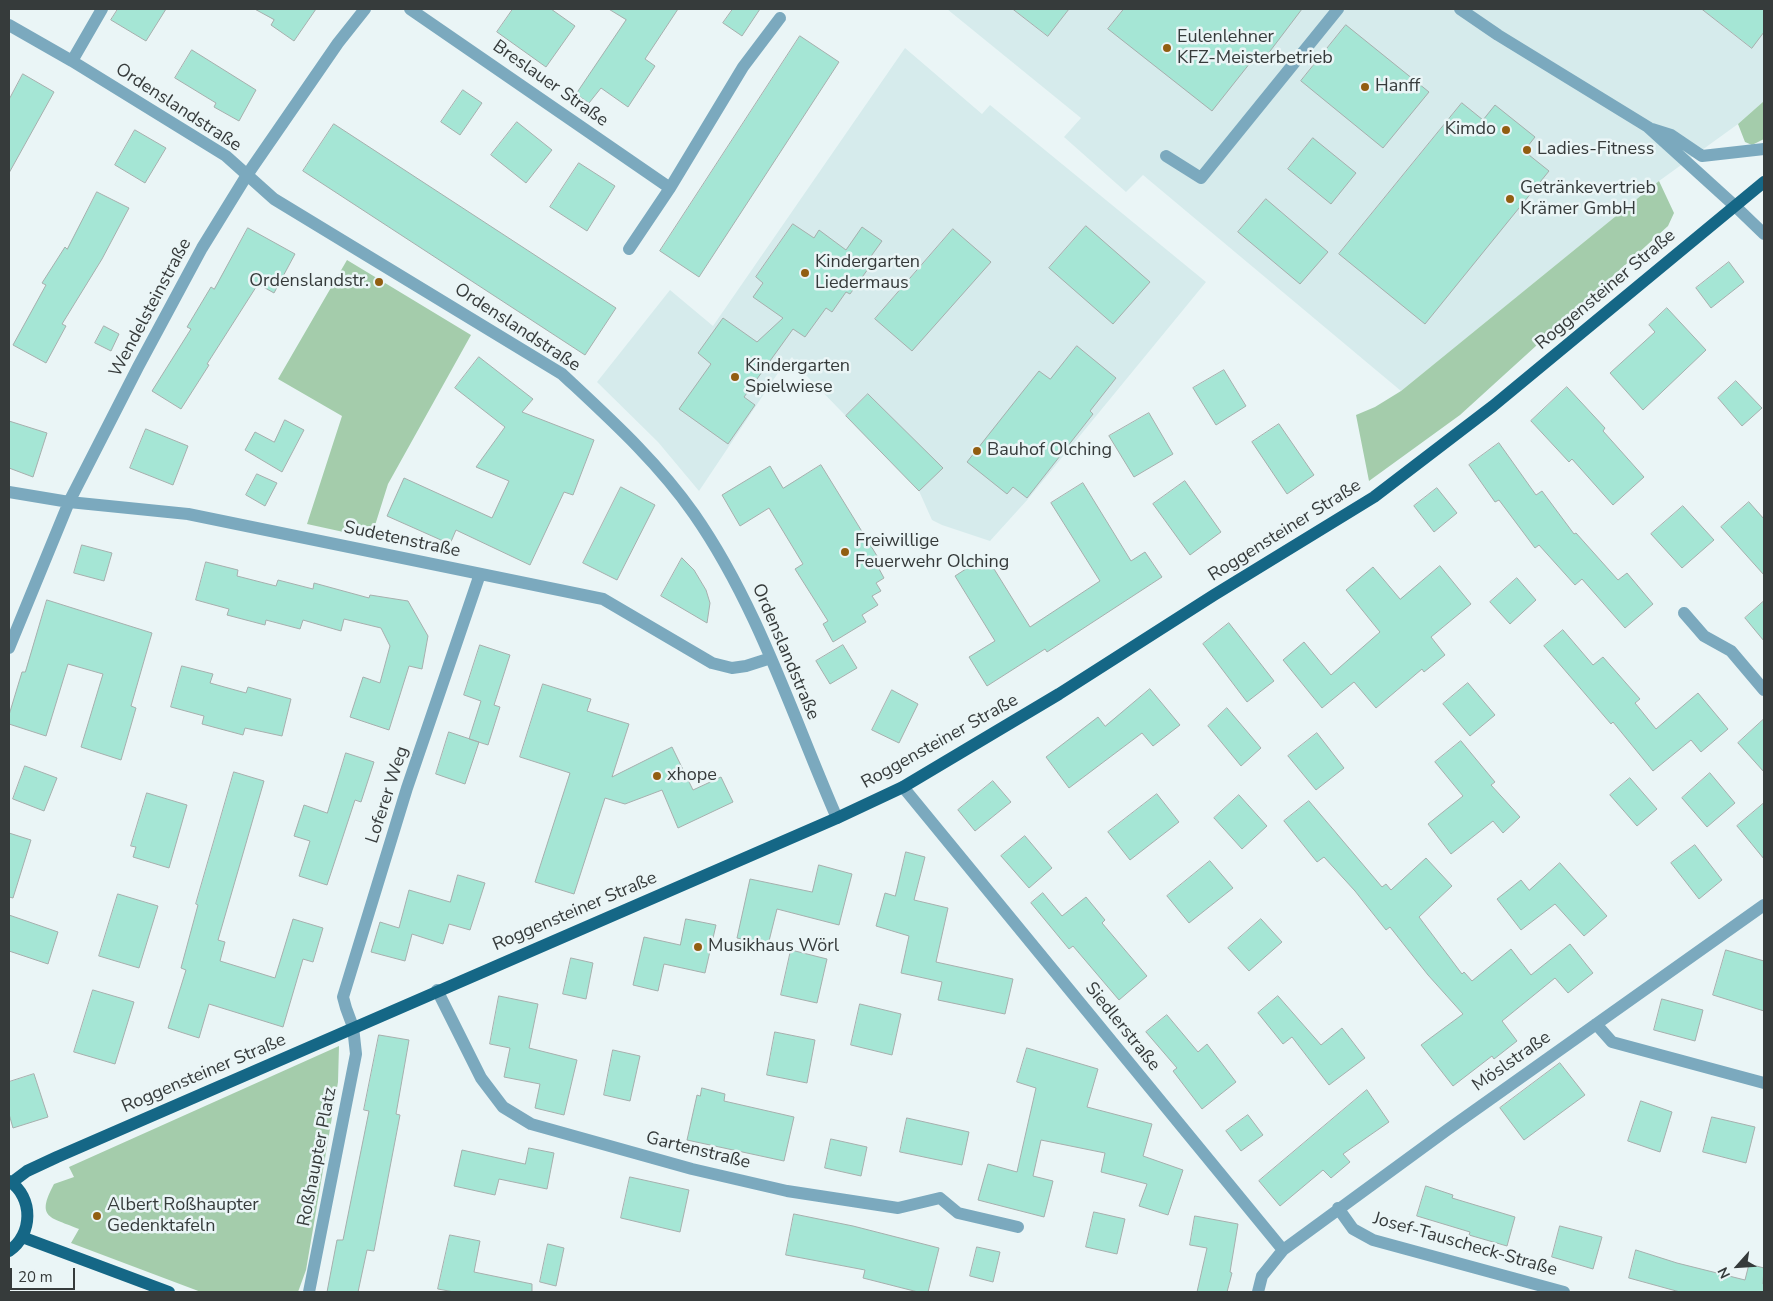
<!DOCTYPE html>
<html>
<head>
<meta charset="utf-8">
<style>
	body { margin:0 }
	#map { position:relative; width:1773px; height:1301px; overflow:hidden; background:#eaf5f6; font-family:"Nunito Sans",sans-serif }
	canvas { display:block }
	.frame { position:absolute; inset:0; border:10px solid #363b3b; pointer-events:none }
	.north { position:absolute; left:1713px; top:1241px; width:50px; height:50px; -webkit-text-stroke:4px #eaf5f6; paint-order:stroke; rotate:244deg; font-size:14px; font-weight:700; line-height:20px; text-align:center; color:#363b3b }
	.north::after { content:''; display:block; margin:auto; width:18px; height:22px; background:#363b3b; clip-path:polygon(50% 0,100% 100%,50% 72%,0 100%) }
	.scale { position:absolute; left:10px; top:1268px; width:65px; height:22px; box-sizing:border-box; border:2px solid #363b3b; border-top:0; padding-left:6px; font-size:15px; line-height:18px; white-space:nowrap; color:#363b3b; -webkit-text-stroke:4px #eaf5f6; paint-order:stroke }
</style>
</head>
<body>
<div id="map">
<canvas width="1773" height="1301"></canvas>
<div class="frame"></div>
<div class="north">N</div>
<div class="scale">20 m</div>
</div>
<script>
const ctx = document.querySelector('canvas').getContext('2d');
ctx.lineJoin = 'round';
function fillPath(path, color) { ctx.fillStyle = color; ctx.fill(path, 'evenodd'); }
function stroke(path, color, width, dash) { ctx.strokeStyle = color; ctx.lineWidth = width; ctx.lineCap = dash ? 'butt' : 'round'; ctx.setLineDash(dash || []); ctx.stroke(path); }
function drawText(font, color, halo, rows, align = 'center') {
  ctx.font = font + ' "Nunito Sans",sans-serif'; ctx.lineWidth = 5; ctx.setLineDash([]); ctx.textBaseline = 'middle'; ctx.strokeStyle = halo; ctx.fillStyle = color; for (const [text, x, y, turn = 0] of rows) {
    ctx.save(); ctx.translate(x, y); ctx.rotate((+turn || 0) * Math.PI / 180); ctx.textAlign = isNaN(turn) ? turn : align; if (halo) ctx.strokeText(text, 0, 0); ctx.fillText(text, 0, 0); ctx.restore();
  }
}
const built = new Path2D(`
	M947,9H1764V101L1738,124L1659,181L1401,391L1143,175L1126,192L1064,137L1081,118Z
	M905,48L982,114L990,105L1206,282L1028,499L990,541L942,525L932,520L919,491L802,371L792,357L778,373L699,491L658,442L597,382L670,290L713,326Z`);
const green = new Path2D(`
	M1764,101V139L1752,145L1745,142L1738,124Z
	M1659,181L1674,213L1668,226L1460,415L1369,481L1356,415L1375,407L1401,391Z
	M347,260L471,335L388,484L371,538L307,524L342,416L278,379Z
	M339,1046L338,1082L306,1270L298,1292H201L71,1243L79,1229C51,1217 35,1219 54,1184L74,1177L69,1167Z`);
const building = new Path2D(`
	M118,9H166L146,41L111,20Z
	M255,9H316L294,41L271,25L274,20Z
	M513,9H551L575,26L546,67L497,32Z
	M609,9H678L645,59L655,66L628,107L601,88L589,103L576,94L626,20Z
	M733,9H760L742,36L723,23Z
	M1013,9H1069L1048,36Z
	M1124,9H1302L1261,63L1254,58L1212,111L1108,29Z
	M1702,9H1764V32L1752,48Z
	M1346,25L1429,92L1383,148L1301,81Z
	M800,36L839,62L699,277L660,251Z
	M192,50L256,90L239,121L214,107L216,103L175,78Z
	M23,74L54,92L9,173V100Z
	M463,90L482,103L460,135L441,122Z
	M1462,103L1483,120L1495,105L1535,137L1524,151L1549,171L1425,324L1339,254Z
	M517,122L552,150L526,183L491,155Z
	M334,124L616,308L585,355L303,171Z
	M135,130L166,148L145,183L115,165Z
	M1313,138L1356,173L1331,204L1288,169Z
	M579,163L615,186L587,231L550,207Z
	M97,192L129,208L102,259L62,324L66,326L46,363L13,345L46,285L42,283L65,247L67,249Z
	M1266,199L1328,252L1300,284L1238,232Z
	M793,224L814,238L819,230L846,250L862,227L882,241L869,259L873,262L850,294L846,292L832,312L826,308L805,337L793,329L744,397L755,405L728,444L679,409L711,364L698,353L723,318L757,342L783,318L753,297L763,283L756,277Z
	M1086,226L1150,282L1113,324L1049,268Z
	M248,228L295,254L274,293L258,284L207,364L209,365L181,409L152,391L191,329L187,327L211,287L214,289Z
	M953,229L991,262L912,351L875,319Z
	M1729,262L1744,282L1711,308L1696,288Z
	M1667,308L1706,350L1643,410L1610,373L1655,332L1649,325Z
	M104,326L119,334L111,351L95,343Z
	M1077,346L1116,378L1090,411L1093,414L1027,498L1013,487L1007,494L967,462L1039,371L1050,379Z
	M479,357L533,399L522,412L594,440L573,495L564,492L530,565L456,530L450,544L387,516L404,478L492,518L509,481L476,467L505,427L455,388Z
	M1224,370L1246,406L1216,425L1193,388Z
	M1736,381L1762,408L1742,426L1718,398Z
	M1567,387L1605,428L1603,431L1644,477L1613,505L1572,459L1569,462L1531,421Z
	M868,394L943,468L919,491L846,416Z
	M1149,413L1173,454L1134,477L1109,436Z
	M285,420L304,430L282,472L245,450L255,432L274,442Z
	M9,421L47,433L33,477L9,468Z
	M1279,424L1314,475L1287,494L1252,442Z
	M146,429L188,446L173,485L130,468Z
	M1499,443L1536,495L1542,491L1574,534L1576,533L1618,580L1627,573L1653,604L1625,628L1582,579L1575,585L1539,545L1535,548L1499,500L1495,502L1469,465Z
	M821,465L882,564L878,567L884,578L876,583L881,591L872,596L878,605L862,615L866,622L833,642L823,624L828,621L795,569L803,564L769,508L740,526L722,495L770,466L783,488Z
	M257,474L277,483L265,506L246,495Z
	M1185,481L1221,532L1190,555L1153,504Z
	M1083,483L1131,561L1145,552L1162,577L1047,652L1045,649L987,686L969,657L995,641L955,576L986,556L1030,627L1100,581L1051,503Z
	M621,487L655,505L617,580L583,563Z
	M1437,488L1457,513L1434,532L1414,506Z
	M1749,502L1764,519V575L1721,527Z
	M1683,506L1714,540L1682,568L1651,534Z
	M82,545L112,553L104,581L74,573Z
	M682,558L694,570L706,590L710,603L707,623L661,596Z
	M206,562L238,570L237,576L276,586L278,580L313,589L314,583L369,598L370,595L408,601L428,636L422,669L409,666L389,730L350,717L363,677L380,683L390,646L381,628L344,619L341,631L303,620L300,629L266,620L265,625L227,615L229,609L196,600Z
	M1440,566L1471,604L1431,637L1445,655L1424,672L1422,669L1376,708L1354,682L1322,708L1283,660L1304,642L1331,675L1380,632L1346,590L1373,567L1400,599Z
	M1517,578L1536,600L1510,624L1490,602Z
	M47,600L152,633L131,706L136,708L121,760L81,747L103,674L68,664L46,736L9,724V715L22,672H25Z
	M1764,601V641L1745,618Z
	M1229,623L1274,681L1247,702L1203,644Z
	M1563,630L1593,665L1603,657L1640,699L1635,703L1656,729L1698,693L1728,729L1701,752L1691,740L1653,771L1613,722L1611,724L1544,646Z
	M480,645L510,655L494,705L500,707L488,745L469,739L481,701L464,695Z
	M843,645L857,668L830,684L816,661Z
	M182,666L213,674L210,683L246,693L248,687L291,699L282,736L245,728L243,735L202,724L204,716L171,707Z
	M1468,683L1495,715L1470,736L1443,704Z
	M543,684L591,699L587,711L629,724L612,777L672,747L693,790L721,777L733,802L678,828L662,790L625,804L605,798L574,894L535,882L570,773L520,757Z
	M1150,689L1180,725L1153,746L1142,733L1069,788L1046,757L1098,717L1105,726Z
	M892,690L918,704L899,743L872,730Z
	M1227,708L1261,748L1241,766L1208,726Z
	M1764,719V772L1738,743Z
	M449,732L479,742L465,784L436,774Z
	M1317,733L1344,768L1316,790L1288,756Z
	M1461,741L1495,782L1491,785L1520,817L1503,833L1493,821L1451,854L1428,824L1463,796L1435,762Z
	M346,753L374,762L361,802L355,800L327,885L299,876L310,841L294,836L304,805L327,813Z
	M25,766L57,778L44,811L13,799Z
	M234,772L264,781L218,940L225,942L220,961L275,978L293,919L323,928L313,962L303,959L283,1027L209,1004L199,1038L168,1028L186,970L181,968L198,905L196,904Z
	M1710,773L1735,803L1707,827L1682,798Z
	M1630,778L1657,809L1637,826L1610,795Z
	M993,781L1011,802L975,831L958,810Z
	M147,793L187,805L169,868L133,857L136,847L131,846Z
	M1157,794L1179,822L1130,860L1108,832Z
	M1239,795L1267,826L1242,849L1214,818Z
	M1309,801L1382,887L1386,884L1391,890L1426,858L1452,886L1419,917L1462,974L1464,972L1472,981L1511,949L1531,975L1570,944L1593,973L1568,993L1555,978L1502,1021L1517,1041L1494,1059L1492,1056L1453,1086L1421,1045L1463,1014L1428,975L1390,927L1386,930L1355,891L1324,857L1317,862L1284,821Z
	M1764,803V859L1737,826Z
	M9,833L31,840L13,898L9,897Z
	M1025,836L1052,868L1029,888L1001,856Z
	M1695,845L1722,880L1699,899L1671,863Z
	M906,852L925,857L914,900L948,908L936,962L1013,979L1005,1014L938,1000L942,982L901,973L909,936L876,926L885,893L895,896Z
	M1210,861L1233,888L1189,923L1167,896Z
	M1560,863L1607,916L1584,936L1555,904L1521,930L1497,899L1521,880L1529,890Z
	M819,865L852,874L839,925L777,909L768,945L737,938L750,879L812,892Z
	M458,875L485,883L470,930L449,924L443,944L412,934L405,961L371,952L380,922L399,928L409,890L450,902Z
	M1043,893L1062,916L1086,897L1105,920L1102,923L1147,976L1119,1000L1073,946L1069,949L1031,903Z
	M118,894L158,906L139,968L99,956Z
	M9,915L58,932L48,964L9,951Z
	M686,919L716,925L705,973L664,964L658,991L633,985L644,937L680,945Z
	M1261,919L1282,942L1249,971L1228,948Z
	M791,950L827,959L817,1003L781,995Z
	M1726,950L1764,961V1011L1713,995Z
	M571,958L593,963L586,999L563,994Z
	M93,990L134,1002L115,1064L74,1052Z
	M499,996L538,1004L529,1048L577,1060L564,1115L535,1108L540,1084L504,1077L510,1048L490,1044Z
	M1278,996L1321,1045L1342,1028L1365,1058L1329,1085L1292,1037L1283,1044L1258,1013Z
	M1662,999L1703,1010L1695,1041L1654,1030Z
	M860,1004L901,1014L892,1055L851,1045Z
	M1167,1015L1198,1052L1207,1044L1236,1082L1202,1109L1173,1071L1177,1068L1146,1032Z
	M775,1032L815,1040L807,1083L767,1075Z
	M379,1035L409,1040L396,1114L400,1115L374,1251L367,1250L358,1292H327L337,1240H343L369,1111L364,1110Z
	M1027,1048L1098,1069L1087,1107L1152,1124L1143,1156L1183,1170L1168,1215L1139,1206L1147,1184L1101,1172L1105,1153L1041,1140L1033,1176L1053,1181L1044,1217L978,1200L988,1164L1017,1172L1036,1088L1017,1082Z
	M613,1050L640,1056L630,1101L604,1095Z
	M1560,1063L1585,1095L1524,1140L1500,1108Z
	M34,1074L48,1117L13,1128L9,1114V1082Z
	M702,1088L725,1094L724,1101L794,1117L784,1161L687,1140L697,1095L700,1096Z
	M1367,1090L1389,1122L1343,1154L1350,1162L1331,1178L1323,1170L1280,1206L1259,1181Z
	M1641,1101L1672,1112L1660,1152L1628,1141Z
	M1248,1115L1263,1135L1241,1151L1226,1131Z
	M1712,1117L1755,1127L1746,1163L1703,1152Z
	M907,1118L969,1132L962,1165L900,1152Z
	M831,1139L867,1147L861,1176L825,1168Z
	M529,1148L554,1153L547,1189L499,1179L495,1195L454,1186L462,1150L525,1164Z
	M630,1177L689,1190L680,1232L621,1218Z
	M1426,1186L1453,1195L1452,1198L1515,1217L1507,1246L1469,1235L1470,1232L1417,1216Z
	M1094,1212L1125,1219L1117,1254L1086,1247Z
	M794,1214L853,1226L939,1248L928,1292H918L863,1278L865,1270L786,1255Z
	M1195,1216L1238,1224L1230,1272L1232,1273L1227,1292H1197L1207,1248L1190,1245Z
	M1560,1226L1602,1237L1593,1269L1552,1257Z
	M450,1235L480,1241L474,1272L532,1284V1292H454L438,1289Z
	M548,1244L564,1248L556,1286L540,1282Z
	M977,1247L1000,1252L993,1282L970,1276Z
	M1636,1250L1677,1263L1745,1280L1749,1264L1764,1268L1763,1284H1764V1292H1680L1629,1278Z`);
const minor = new Path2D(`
	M410,9L670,188
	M1460,9L1498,35L1648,127L1735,206L1764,234
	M9,25L72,61L226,156L274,199L562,374C609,418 657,461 694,514C758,606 792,715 837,818
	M72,61L102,9
	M1652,129L1671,135L1702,156L1764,149
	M1166,156L1201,178L1338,9
	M629,249L670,188L743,67L780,18
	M9,492L69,502L188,514L603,599L712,663L732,668L746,666L771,658
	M1684,613L1704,636L1731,651L1764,690
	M9,648L69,502L138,367L202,248L247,175L338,43L365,9
	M903,787L1283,1250
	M437,990L481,1078L503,1107L531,1124L692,1169L787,1191L898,1208L940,1198L958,1213L1018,1227
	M1596,1024L1612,1042L1764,1083
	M1338,1208L1353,1229L1373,1240L1564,1292
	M309,1292L356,1054L353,1027L346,1008L343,997L407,788L480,574
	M1258,1292L1262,1276L1283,1250L1447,1130L1764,905`);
const major = new Path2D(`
	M9,1181C34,1197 33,1235 9,1251
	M11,1183L27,1171L57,1157L837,818L903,787L1059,694L1214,595L1374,497L1493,406L1764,182
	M22,1237L169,1292`);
const markers = [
	[1167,48,5,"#925e11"],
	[1365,87,5,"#925e11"],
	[1506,130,5,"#925e11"],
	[1527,150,5,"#925e11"],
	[1510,199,5,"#925e11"],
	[805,273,5,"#925e11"],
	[379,282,5,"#925e11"],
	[735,377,5,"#925e11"],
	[977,451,5,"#925e11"],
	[845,552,5,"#925e11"],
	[657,776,5,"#925e11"],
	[698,947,5,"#925e11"],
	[97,1216,5,"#925e11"]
];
const poiNames = [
	["Eulenlehner",1177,38],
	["KFZ-Meisterbetrieb",1177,59],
	["Hanff",1375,87],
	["Kimdo",1496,130,"right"],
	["Ladies-Fitness",1537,150],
	["Getränkevertrieb",1520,189],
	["Krämer GmbH",1520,210],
	["Kindergarten",815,263],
	["Liedermaus",815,284],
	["Ordenslandstr.",369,282,"right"],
	["Kindergarten",745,367],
	["Spielwiese",745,388],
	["Bauhof Olching",987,451],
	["Freiwillige",855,542],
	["Feuerwehr Olching",855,563],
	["xhope",667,776],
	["Musikhaus Wörl",708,947],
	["Albert Roßhaupter",107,1206],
	["Gedenktafeln",107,1227]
];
const streetNames = [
	["Breslauer Straße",550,84,35],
	["Ordenslandstraße",178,108,33],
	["Roggensteiner Straße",1606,290,-40],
	["Wendelsteinstraße",151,308,-62],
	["Ordenslandstraße",517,328,33],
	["Roggensteiner Straße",1285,531,-32],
	["Sudetenstraße",402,540,12],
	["Ordenslandstraße",785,652,67],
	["Roggensteiner Straße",940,742,-29],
	["Loferer Weg",388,795,-72],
	["Roggensteiner Straße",575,912,-23],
	["Siedlerstraße",1122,1027,51],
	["Möslstraße",1512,1062,-35],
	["Roggensteiner Straße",204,1074,-23],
	["Gartenstraße",698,1151,14],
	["Roßhaupter Platz",318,1157,-79],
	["Josef-Tauscheck-Straße",1465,1245,16]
];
fillPath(built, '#d6ebec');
fillPath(green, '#a4ccab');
fillPath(building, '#a5e6d5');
stroke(building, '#a6afad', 1);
stroke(minor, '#7ba9be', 12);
stroke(major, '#156786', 12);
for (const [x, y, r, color] of markers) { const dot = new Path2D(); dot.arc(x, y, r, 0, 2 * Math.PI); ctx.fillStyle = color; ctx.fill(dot); stroke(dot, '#eaf5f6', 2); }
drawText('18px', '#363b3b', '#eaf5f6', poiNames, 'left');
drawText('18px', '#363b3b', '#eaf5f6', streetNames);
</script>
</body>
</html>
